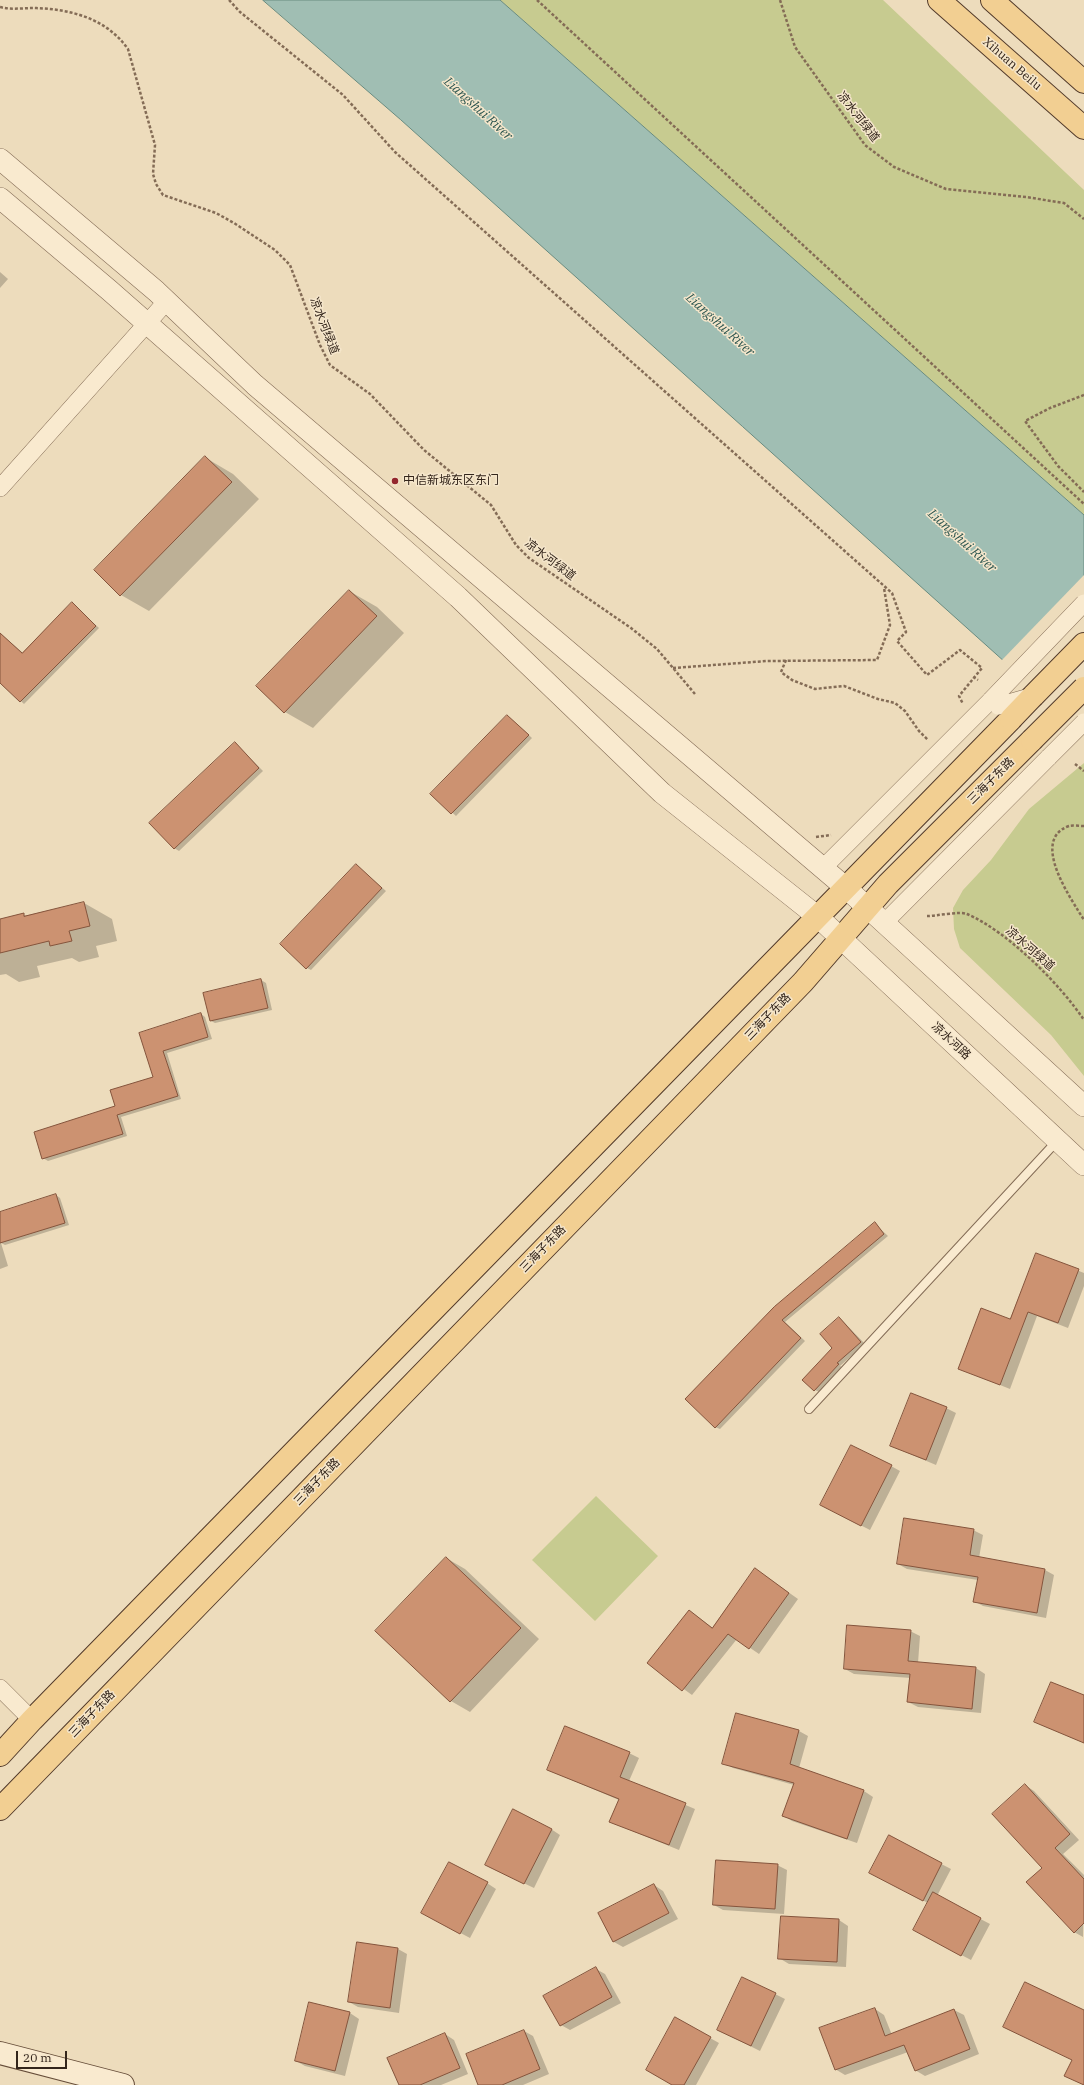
<!DOCTYPE html>
<html>
<head>
<meta charset="utf-8">
<style>
	body { margin:0 }
	#map { position:relative; width:1084px; height:2085px; overflow:hidden; background:#eddcbc; font-family:"IBM Plex Serif",serif }
	canvas { display:block }
	.scale { position:absolute; left:16px; top:2051px; width:51px; height:18px; box-sizing:border-box; border:2px solid #33251b; border-top:0; padding-left:5px; font-size:12px; line-height:14px; white-space:nowrap; color:#33251b; -webkit-text-stroke:3px #f5e6cb; paint-order:stroke }
</style>
</head>
<body>
<div id="map">
<canvas width="1084" height="2085"></canvas>
<div class="scale">20 m</div>
</div>
<script>
const ctx = document.querySelector('canvas').getContext('2d');
ctx.lineJoin = 'round';
function fillPath(path, color) { ctx.fillStyle = color; ctx.fill(path, 'evenodd'); }
function stroke(path, color, width, dash) { ctx.strokeStyle = color; ctx.lineWidth = width; ctx.lineCap = dash ? 'butt' : 'round'; ctx.setLineDash(dash || []); ctx.stroke(path); }
function drawText(font, color, halo, rows, align = 'center') {
  ctx.font = font + ' "IBM Plex Serif","Noto Sans SC",serif'; ctx.lineWidth = 3; ctx.setLineDash([]); ctx.textBaseline = 'middle'; ctx.strokeStyle = halo; ctx.fillStyle = color; for (const [text, x, y, turn = 0] of rows) {
    ctx.save(); ctx.translate(x, y); ctx.rotate((+turn || 0) * Math.PI / 180); ctx.textAlign = isNaN(turn) ? turn : align; if (halo) ctx.strokeText(text, 0, 0); ctx.fillText(text, 0, 0); ctx.restore();
  }
}
const green = new Path2D(`
	M500,0H883L1084,190V515Z
	M1084,763V1076L1051,1035L960,948L954,929L953,908L963,890L991,860L1029,809Z
	M596,1496L658,1556L595,1621L532,1560Z`);
const water = new Path2D(`
	M263,0H500L1084,515V733L401,120Z`);
const pier = new Path2D(`
	M1084,575V735L1001,661Z`);
const shadow = new Path2D(`
	M0,272L8,279L0,288Z
	M206,458L233,474L259,499L149,611L121,595L96,570Z
	M349,591L377,607L404,633L313,728L285,712L258,686Z
	M72,604L99,628L24,704L0,681V633L23,653Z
	M508,716L532,738L456,816L432,794Z
	M235,743L263,771L179,851L174,848Z
	M356,865L386,891L311,970L307,968Z
	M84,903L112,919L117,941L96,946L99,957L79,962L72,958L37,966L40,977L19,982L6,974L0,975V920L23,914L27,917Z
	M261,980L266,983L272,1010L215,1023L211,1021Z
	M201,1014L205,1017L212,1039L167,1053L181,1099L121,1117L127,1136L48,1161L43,1158L154,1078L140,1033Z
	M56,1195L60,1198L69,1225L5,1245L1,1243L8,1266L0,1269V1214Z
	M875,1224L888,1236L785,1322L805,1341L720,1429L715,1427L686,1399Z
	M1036,1254L1084,1273V1286L1068,1328L1037,1316L1010,1389L960,1369L1010,1321Z
	M840,1318L865,1344L840,1366L842,1367L819,1392L815,1390L833,1348Z
	M946,1408L956,1413L936,1465L891,1446Z
	M891,1466L900,1471L870,1530L831,1510Z
	M973,1530L983,1535L979,1558L1045,1570L1054,1575L1046,1618L983,1606L974,1601L978,1580L907,1569L898,1564Z
	M446,1558L465,1569L539,1639L470,1712L451,1701L377,1631Z
	M764,1575L798,1599L759,1654L737,1639L692,1695L648,1663L690,1611L713,1628Z
	M910,1631L920,1636L918,1663L976,1668L985,1674L981,1713L918,1707L908,1702L911,1678L854,1674L845,1669Z
	M1084,1696V1743L1035,1722Z
	M737,1714L799,1731L808,1736L799,1768L864,1791L873,1797L857,1843L792,1821L783,1815L794,1785L733,1768L723,1763Z
	M629,1753L639,1758L629,1781L695,1809L679,1850L610,1822L619,1800L548,1770Z
	M1025,1785L1034,1791L1079,1840L1063,1854L1084,1875L1083,1937L1074,1932L1043,1868Z
	M551,1829L560,1835L534,1888L496,1870Z
	M889,1837L951,1869L937,1896L990,1924L971,1960L923,1935L928,1903L880,1878Z
	M777,1865L787,1870L784,1914L723,1910L714,1905Z
	M487,1883L496,1889L470,1938L432,1918Z
	M654,1885L663,1891L678,1919L623,1947L614,1942L600,1914Z
	M839,1920L848,1926L846,1967L789,1964L779,1958Z
	M358,1943L398,1949L407,1954L399,2013L358,2007L349,2002Z
	M596,1969L605,1974L621,2003L570,2030L561,2025Z
	M775,1994L785,1999L760,2051L718,2030Z
	M875,2009L884,2015L892,2035L954,2010L964,2015L979,2054L925,2076L915,2070L908,2052L845,2075L835,2069Z
	M350,2013L359,2019L345,2076L305,2066L296,2061Z
	M676,2019L719,2043L696,2085H674Z
	M524,2031L533,2036L549,2074L523,2085H480Z
	M445,2034L454,2040L468,2074L441,2085H400Z`);
const building = new Path2D(`
	M205,456L232,482L120,596L94,570Z
	M349,590L377,616L284,713L256,686Z
	M72,602L96,626L20,702L0,683V633L22,653Z
	M507,715L529,735L451,814L430,794Z
	M235,742L259,768L174,849L149,823Z
	M356,864L382,888L306,969L280,944Z
	M84,902L90,926L69,931L72,941L50,946L49,941L0,953V919L24,913V916Z
	M261,979L268,1008L210,1021L203,993Z
	M201,1013L208,1037L163,1051L178,1096L117,1115L123,1134L42,1159L34,1132L115,1106L110,1090L153,1077L139,1033Z
	M56,1194L65,1223L0,1243V1212Z
	M875,1222L884,1234L782,1320L801,1338L715,1428L685,1399L774,1307Z
	M1036,1253L1079,1269L1058,1323L1028,1312L1000,1385L958,1369L981,1308L1010,1319Z
	M839,1317L861,1342L837,1363L839,1364L814,1391L802,1380L832,1348L820,1334Z
	M911,1393L947,1407L926,1460L890,1446Z
	M851,1445L892,1465L861,1526L820,1505Z
	M904,1518L974,1529L970,1555L1045,1569L1037,1613L973,1602L978,1577L897,1564Z
	M446,1557L521,1628L450,1702L375,1631Z
	M755,1568L789,1593L749,1649L728,1634L682,1691L647,1663L689,1610L712,1628Z
	M847,1625L911,1630L908,1661L976,1667L972,1709L907,1702L910,1674L844,1669Z
	M1051,1682L1084,1695V1743L1034,1722Z
	M736,1713L799,1730L790,1764L864,1790L847,1839L782,1816L794,1783L722,1764Z
	M565,1726L630,1752L620,1777L686,1803L669,1845L609,1822L619,1799L547,1770Z
	M1025,1784L1070,1834L1055,1848L1084,1879V1923L1074,1933L1026,1882L1042,1868L992,1814Z
	M513,1809L552,1829L524,1884L485,1865Z
	M889,1835L942,1863L923,1901L869,1873Z
	M716,1860L778,1864L775,1909L713,1905Z
	M449,1862L488,1882L460,1934L421,1913Z
	M654,1884L669,1913L613,1942L598,1913Z
	M933,1892L981,1918L961,1956L913,1930Z
	M781,1916L839,1919L837,1962L778,1959Z
	M357,1942L398,1948L390,2008L348,2002Z
	M596,1967L612,1997L560,2026L543,1996Z
	M742,1977L776,1993L751,2046L717,2030Z
	M1025,1982L1084,2010V2085L1064,2076L1072,2060L1003,2027Z
	M309,2002L350,2012L335,2071L295,2061Z
	M875,2008L885,2036L954,2009L970,2049L915,2071L904,2045L835,2070L819,2028Z
	M675,2017L711,2037L684,2085H672L646,2070Z
	M524,2030L540,2069L502,2085H478L466,2054Z
	M445,2033L460,2068L420,2085H399L387,2058Z`);
const path = new Path2D(`
	M229,0L240,12L343,95L395,152L892,593L906,632L897,641L927,675L960,650L982,668L959,696L963,704
	M537,0L1084,504
	M780,0L795,47L865,145L894,167L946,189L1026,197L1064,203L1084,219
	M0,7C11,10 23,8 34,8C70,9 106,18 128,49L155,145L153,174L156,184L163,195L216,213L234,223L275,250L290,265L320,345L330,365L370,394L424,450L491,505L516,545L529,558L631,628L657,649L695,694
	M1084,395L1050,408L1025,421L1058,466L1084,492
	M786,660L781,672L792,680L815,689L844,686L878,699L895,703L905,711L919,731L928,740
	M673,668L767,661L877,660L890,625L884,588
	M973,677L978,680
	M1075,764L1084,771
	M1084,826C1079,826 1073,825 1069,826C1029,840 1072,900 1084,920
	M816,837L831,835
	M927,916C936,916 960,911 967,914C1007,931 1060,984 1084,1020`);
const service = new Path2D(`
	M809,1409L1057,1141`);
const minor = new Path2D(`
	M0,488L166,302
	M822,869L991,700
	M884,923L1049,757
	M0,1688L32,1720`);
const tertiary = new Path2D(`
	M0,159L156,291L255,385L845,887L1084,1106
	M0,198L109,290L458,597L662,793L818,917L1084,1165`);
const secondary = new Path2D(`
	M0,2053L123,2085`);
const primary = new Path2D(`
	M939,0L1084,128
	M992,0L1084,82
	M1033,696L1084,644
	M0,1755L32,1720L1011,719
	M0,1809L803,982L888,884L1032,740`);
const minorBridge = new Path2D(`
	M991,700L1084,603
	M998,706L1033,696
	M1049,757L1084,722`);
const primaryBridge = new Path2D(`
	M1011,719L1033,696
	M1032,740L1084,688`);
const markers = [
	[395,481,4,"#93262d"]
];
const streetNames = [
	["Xihuan Beilu",1012,64,41],
	["凉水河绿道",858,117,52],
	["凉水河绿道",324,326,69],
	["凉水河绿道",550,560,37],
	["三海子东路",991,781,-45],
	["凉水河绿道",1030,949,41],
	["三海子东路",768,1017,-46],
	["凉水河路",951,1041,43],
	["三海子东路",543,1249,-46],
	["三海子东路",317,1482,-46],
	["三海子东路",92,1714,-46]
];
const poiNames = [
	["中信新城东区东门",403,481]
];
const waterNames = [
	["Liangshui River",478,109,42],
	["Liangshui River",720,325,42],
	["Liangshui River",962,541,42]
];
fillPath(green, '#c7cb90');
fillPath(water, '#a0beb3');
stroke(water, '#688b80', 1);
fillPath(pier, '#eddcbc');
fillPath(shadow, '#0003');
fillPath(building, '#cc9271');
stroke(building, '#84543c', 1);
stroke(service, '#846c56', 10);
stroke(minor, '#846c56', 18);
stroke(tertiary, '#846c56', 22);
stroke(secondary, '#664d39', 24);
stroke(primary, '#523a2a', 24);
stroke(path, '#846c56', 2.5, [3, 2]);
stroke(service, '#f9eacf', 8);
stroke(minor, '#f9eacf', 17);
stroke(tertiary, '#f9eacf', 21);
stroke(secondary, '#f9eacf', 22);
stroke(primary, '#f2cf92', 22);
stroke(minorBridge, '#846c56', 18, []);
stroke(primaryBridge, '#523a2a', 24, []);
stroke(minorBridge, '#f9eacf', 17);
stroke(primaryBridge, '#f2cf92', 22);
for (const [x, y, r, color] of markers) { const dot = new Path2D(); dot.arc(x, y, r, 0, 2 * Math.PI); ctx.fillStyle = color; ctx.fill(dot); stroke(dot, '#f5e6cb', 1.5); }
drawText('12px', '#33251b', '#f5e6cb', streetNames);
drawText('12px', '#33251b', '#f5e6cb', poiNames, 'left');
drawText('italic 13px', '#2a544e', '#f5e6cb', waterNames);
</script>
</body>
</html>
